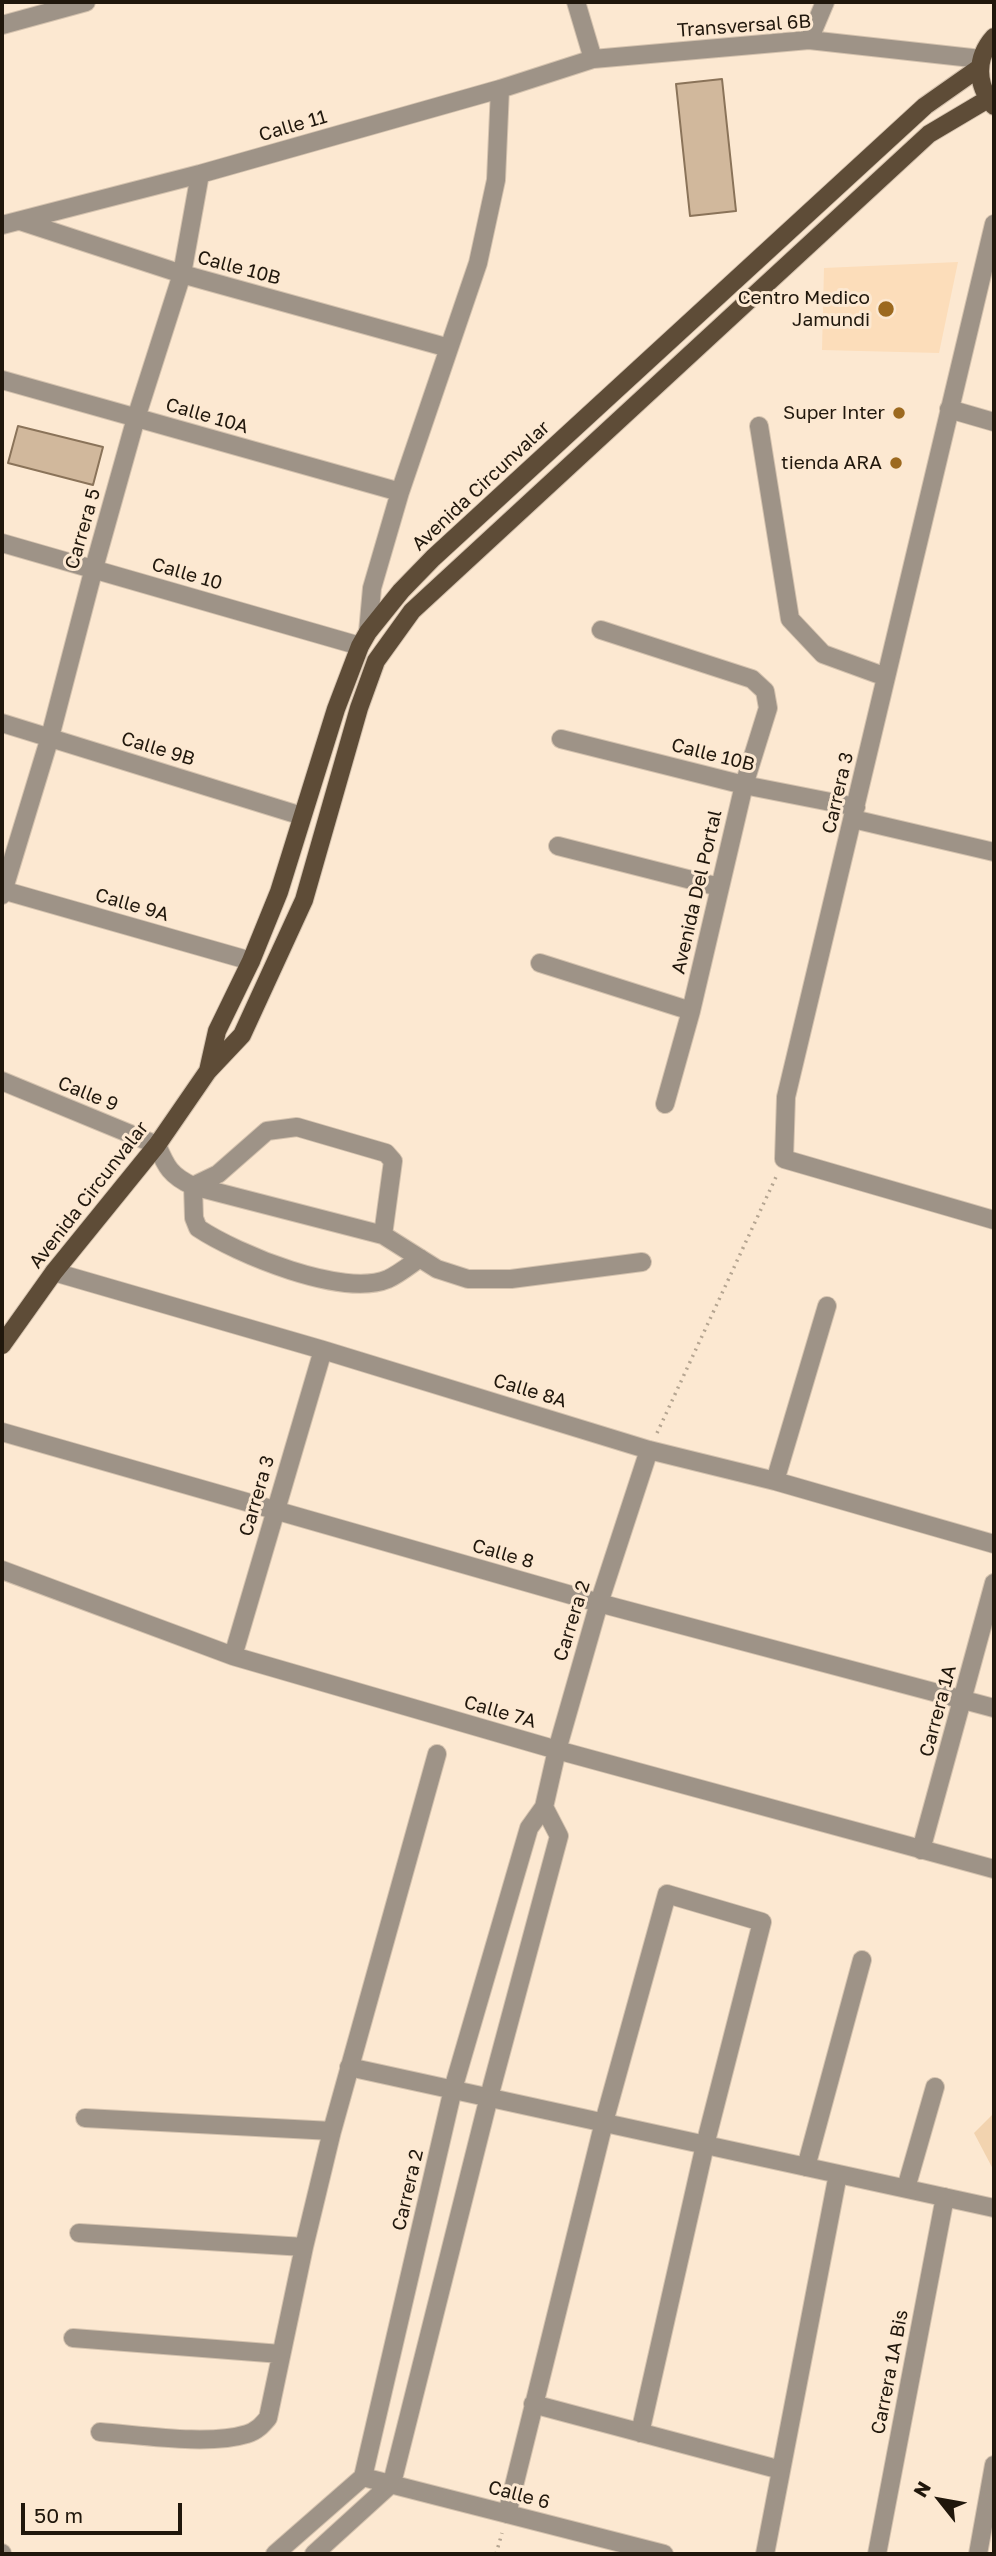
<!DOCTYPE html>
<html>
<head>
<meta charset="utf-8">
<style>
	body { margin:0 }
	#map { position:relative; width:996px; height:2556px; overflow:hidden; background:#fce8d1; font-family:"Golos Text",sans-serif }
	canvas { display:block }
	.frame { position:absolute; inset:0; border:4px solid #20170c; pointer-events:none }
	.north { position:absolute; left:905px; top:2465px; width:70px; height:70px; -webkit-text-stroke:5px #fce8d1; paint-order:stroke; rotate:301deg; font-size:19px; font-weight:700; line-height:28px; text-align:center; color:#20170c }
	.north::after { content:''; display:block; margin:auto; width:24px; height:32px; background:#20170c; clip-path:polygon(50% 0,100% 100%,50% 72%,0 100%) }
	.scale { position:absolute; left:21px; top:2503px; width:161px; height:32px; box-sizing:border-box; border:4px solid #20170c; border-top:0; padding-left:9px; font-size:21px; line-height:24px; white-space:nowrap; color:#20170c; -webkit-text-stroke:5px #fce8d1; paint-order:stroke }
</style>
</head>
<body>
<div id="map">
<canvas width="996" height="2556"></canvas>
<div class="frame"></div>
<div class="north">N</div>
<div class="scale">50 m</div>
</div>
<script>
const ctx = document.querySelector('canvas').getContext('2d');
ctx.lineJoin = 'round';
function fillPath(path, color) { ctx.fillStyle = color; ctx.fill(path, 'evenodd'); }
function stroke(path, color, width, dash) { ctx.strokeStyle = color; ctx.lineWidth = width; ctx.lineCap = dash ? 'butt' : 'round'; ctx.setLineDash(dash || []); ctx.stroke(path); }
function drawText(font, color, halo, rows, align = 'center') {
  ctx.font = font + ' "Golos Text",sans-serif'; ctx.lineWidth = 6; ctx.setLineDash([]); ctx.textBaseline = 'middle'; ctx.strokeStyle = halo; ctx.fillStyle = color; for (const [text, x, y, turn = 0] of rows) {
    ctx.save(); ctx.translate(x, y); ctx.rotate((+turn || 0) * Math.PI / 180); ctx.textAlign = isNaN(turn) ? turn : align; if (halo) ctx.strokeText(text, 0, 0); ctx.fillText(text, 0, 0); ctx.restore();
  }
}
const built = new Path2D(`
	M958,262L939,353L822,350L824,268Z`);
const green = new Path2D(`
	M994,2113V2171L974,2133Z`);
const building = new Path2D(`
	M722,79L736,211L690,216L676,84Z
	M18,426L103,447L93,485L8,463Z`);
const path = new Path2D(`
	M657,1433L776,1177
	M496,2554L502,2533`);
const minor = new Path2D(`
	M576,2L593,59
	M2,25L86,2
	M809,40L825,2
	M20,221L182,274L449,348
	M994,224L786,1097L784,1159L994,1220
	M2,225L200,174L500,89L593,59L809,40L981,59
	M2,380L400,492
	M949,409L994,422
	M759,426L790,619L823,654L886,677
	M2,543L360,646
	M601,630L752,679L765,691L768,708L744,785L691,1011L665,1104
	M368,632L372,588L400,492L478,263L496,180L500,89
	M2,723L302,816
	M561,739L744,785L856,807
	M853,819L994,852
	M558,846L719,887
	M2,890L251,961
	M2,895L50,737L94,568L136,418L182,274L200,174
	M540,963L691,1011
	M2,1081L157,1145C166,1167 171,1176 193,1186L383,1235L437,1269L468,1279H511L642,1262
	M383,1235L393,1161L386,1153L297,1127L267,1131L218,1174L193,1186L194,1218L198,1228C237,1254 343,1298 388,1279C399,1274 410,1265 420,1258
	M54,1272L323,1350L649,1450L775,1481L994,1544
	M2,1432L599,1603L994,1708
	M775,1481L827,1306
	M2,1570L233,1656L557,1750L994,1869
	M233,1656L323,1350
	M921,1850L994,1583
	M349,2067L994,2208
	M85,2118L332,2131
	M806,2167L862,1960
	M906,2188L935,2087
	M79,2233L304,2247
	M73,2338L281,2354
	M533,2404L781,2470
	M100,2432C141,2435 208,2446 247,2434C257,2431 262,2425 268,2418L304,2247L332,2131L437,1754
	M363,2477L664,2554
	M507,2514L604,2122L667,1894L762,1922L705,2145L640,2433
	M2,2553V2554
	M275,2554L363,2477L453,2089L529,1828L544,1807L557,1750L599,1603L649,1450
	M314,2554L392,2483L489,2097L559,1836L544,1807
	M765,2554L838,2174
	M877,2554L945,2197
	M978,2554L994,2465`);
const major = new Path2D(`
	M994,37C975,58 976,85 994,106
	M208,1071L217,1031L251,961L279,892L336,709L360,646L368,632L401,591L433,558L925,106L979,68
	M2,1345L54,1272L157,1145L208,1071L242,1035L304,900L359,708L376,661L412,611L929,134L988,99`);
const markers = [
	[886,309,9,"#9c691f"],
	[899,413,7,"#9c691f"],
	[896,463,7,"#9c691f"]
];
const streetNames = [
	["Transversal 6B",744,26,-4],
	["Calle 11",293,126,-16],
	["Calle 10B",239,268,15],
	["Calle 10A",207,416,16],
	["Avenida Circunvalar",481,486,-43],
	["Carrera 5",83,529,-74],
	["Calle 10",187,574,16],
	["Calle 9B",158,749,17],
	["Calle 10B",713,755,14],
	["Carrera 3",838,793,-77],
	["Avenida Del Portal",697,892,-77],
	["Calle 9A",132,905,16],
	["Calle 9",88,1094,22],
	["Avenida Circunvalar",89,1195,-52],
	["Calle 8A",530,1391,17],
	["Carrera 3",257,1496,-74],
	["Calle 8",503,1554,16],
	["Carrera 2",572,1621,-73],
	["Carrera 1A",938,1711,-75],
	["Calle 7A",500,1712,16],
	["Carrera 2",408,2190,-77],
	["Carrera 1A Bis",890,2372,-79],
	["Calle 6",519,2495,15]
];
const poiNames = [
	["Centro Medico",870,298],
	["Jamundi",870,320],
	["Super Inter",885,413],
	["tienda ARA",882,463]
];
fillPath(built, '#fcddba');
fillPath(green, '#f2d3af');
fillPath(building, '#d1b89c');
stroke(building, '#8a7359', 2);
stroke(minor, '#d4c2ae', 20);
stroke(major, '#d4c2ae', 20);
stroke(path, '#b5a591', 3.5, [2, 5]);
stroke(minor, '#9e9387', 18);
stroke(major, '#5e4c37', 18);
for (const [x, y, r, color] of markers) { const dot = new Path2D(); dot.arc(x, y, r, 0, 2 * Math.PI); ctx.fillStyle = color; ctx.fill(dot); stroke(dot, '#fce8d1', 2.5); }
drawText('19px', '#20170c', '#fce8d1', streetNames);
drawText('19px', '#20170c', '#fce8d1', poiNames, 'right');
</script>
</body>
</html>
